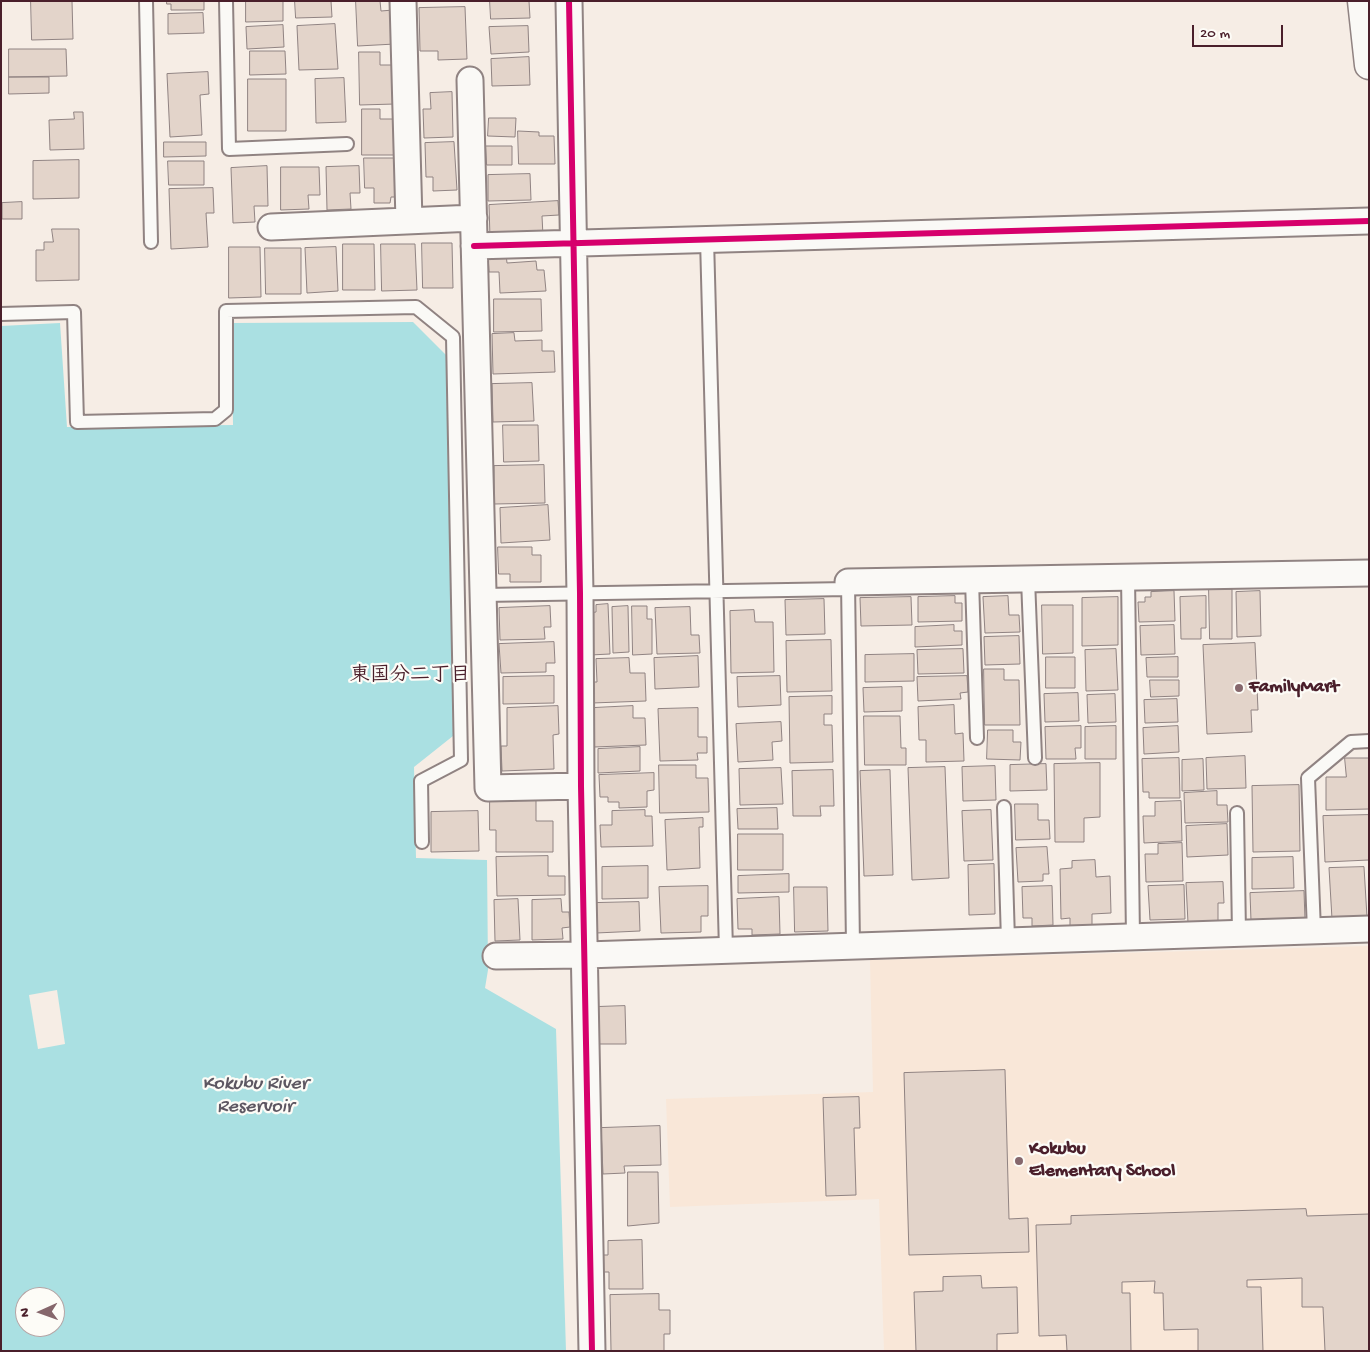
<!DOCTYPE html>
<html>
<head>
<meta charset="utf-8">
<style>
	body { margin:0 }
	#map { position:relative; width:1370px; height:1352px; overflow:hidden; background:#f6ede5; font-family:"Gochi Hand",sans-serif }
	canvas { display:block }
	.frame { position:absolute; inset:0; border:2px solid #4a1f2b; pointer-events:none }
	.north { position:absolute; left:15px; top:1287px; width:50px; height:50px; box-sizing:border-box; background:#fdfcf7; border:1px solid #b5a4a5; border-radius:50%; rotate:268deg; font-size:14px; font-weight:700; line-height:20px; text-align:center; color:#4a1f2b }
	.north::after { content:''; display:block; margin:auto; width:18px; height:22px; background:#86676c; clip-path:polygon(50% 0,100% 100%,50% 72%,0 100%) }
	.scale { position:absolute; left:1192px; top:25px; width:91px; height:22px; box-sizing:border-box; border:2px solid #4a1f2b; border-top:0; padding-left:6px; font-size:15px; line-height:18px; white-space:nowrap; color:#4a1f2b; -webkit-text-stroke:4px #fdfcf7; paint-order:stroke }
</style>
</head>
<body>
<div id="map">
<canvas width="1370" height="1352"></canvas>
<div class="frame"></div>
<div class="north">N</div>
<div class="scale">20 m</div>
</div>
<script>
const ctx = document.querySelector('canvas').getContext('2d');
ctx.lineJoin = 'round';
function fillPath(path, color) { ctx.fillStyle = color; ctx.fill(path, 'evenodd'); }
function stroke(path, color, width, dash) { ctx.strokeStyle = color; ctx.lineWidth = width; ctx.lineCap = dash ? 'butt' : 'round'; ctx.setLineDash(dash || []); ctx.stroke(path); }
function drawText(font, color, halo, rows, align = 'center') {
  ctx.font = font + ' "Gochi Hand","Klee One",sans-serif'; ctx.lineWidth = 4.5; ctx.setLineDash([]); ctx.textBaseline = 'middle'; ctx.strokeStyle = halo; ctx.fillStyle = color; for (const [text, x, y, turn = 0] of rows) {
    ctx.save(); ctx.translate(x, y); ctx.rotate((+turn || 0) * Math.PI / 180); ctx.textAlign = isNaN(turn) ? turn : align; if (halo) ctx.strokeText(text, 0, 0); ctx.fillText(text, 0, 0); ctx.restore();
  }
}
const built = new Path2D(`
	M1369,946V1351H884L879,1199L670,1207L666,1099L873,1092L870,960Z`);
const water = new Path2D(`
	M413,322L446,355L453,736L414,767L416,858L487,860L488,970L485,988L556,1029L566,1351H1V326L60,323L67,427L233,425L232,323ZM25,1297H55V1327H25Z`);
const pier = new Path2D(`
	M57,990L65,1044L38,1049L29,995Z`);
const building = new Path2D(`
	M31,1H72L73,39L32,40Z
	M167,1H204V10H171V4H167Z
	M246,1H283V21L246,22Z
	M295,1H331L332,17L296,18Z
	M356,1H380L381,11L393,10L395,44L358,46Z
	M490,1H529L530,18L491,19Z
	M465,7L467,59L438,60V51H420L419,8Z
	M203,13L204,33L168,34V14Z
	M335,24L338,69L299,70L297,26Z
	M283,25L284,47L247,49L246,27Z
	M528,26L529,52L491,54L489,27Z
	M9,49H66L67,76L9,77Z
	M250,51H285L286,74L250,75Z
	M359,52H380V65H395V104L360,105Z
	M529,57L530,85L492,86L491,59Z
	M208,72L209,94L200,95L202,135L170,137L167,74Z
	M9,77H49V93L9,94Z
	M344,78L346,122L316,123L315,79Z
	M248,79H286V131H248Z
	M452,92L453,137L424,138L423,109H431L430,93Z
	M362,109H380V119H396V155H362Z
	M74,112H83L84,149L50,150L49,120L74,119Z
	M489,118H516L515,137L488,136Z
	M518,131L539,132V136H554L555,164H519Z
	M164,142H206V156L164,157Z
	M454,142L457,190L433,191V177H426L425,143Z
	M486,146H512V165H487Z
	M364,158H396L397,197H391L390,203H374V188H365Z
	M79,160V198L33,199V161Z
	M168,161H204V185H169Z
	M267,166L268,206H254L255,222L233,223L231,168Z
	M359,166L360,193H350L351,209L327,210L326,167Z
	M281,167H319L320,195H308L309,209L281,210Z
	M530,174L531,200L488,201V175Z
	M213,188L214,213H206L208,247L171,249L169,189Z
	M558,201L559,215L542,216L543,236L490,238L489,205Z
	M22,202V219H2V203Z
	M52,229H79V280L36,281V250H44V242H53Z
	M422,243H452L453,288H423Z
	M343,244H374L375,290H343Z
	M381,244H415L417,290L382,291Z
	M229,247H260L261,297L229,298Z
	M336,247L338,291L307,293L305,248Z
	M265,248H301V294H266Z
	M506,254L507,263L536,261L537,270H544L546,291L500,293L499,272H489L488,255Z
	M494,299H541L542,331L494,332Z
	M514,333L515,341L542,340V351H554L555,372L493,374L492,334Z
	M532,383L534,421L493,422L492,384Z
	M503,425H538L539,461L504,462Z
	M544,465L545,503L494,504V466Z
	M548,505L550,540L501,543L500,508Z
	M498,547H532V555H541V582H510V574H499Z
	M1209,589H1232V639H1210Z
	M1174,591L1175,621L1139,622L1138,602H1145V597H1151V592Z
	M1260,591L1261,636L1237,637L1236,592Z
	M955,596V603H962V621L918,622V597Z
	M1008,596L1009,615H1019L1020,632L985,633L983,597Z
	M1206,596V628H1201V639H1181L1180,597Z
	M911,597L912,625L861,626L860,598Z
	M1118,597V645L1082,646V598Z
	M824,599L825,634L786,635L785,600Z
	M608,604L610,654L590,655L588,613L596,612V605Z
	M1042,605H1073V653L1043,654Z
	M550,606L551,627H544L545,639L500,640L499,608Z
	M628,606L629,652L613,653L612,607Z
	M632,606H647V619H652V654L633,655Z
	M690,607L691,635H699L700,653L657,654L655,608Z
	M754,610L755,622H773L774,672L731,673L730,611Z
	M954,625V631H962V645L915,647V627Z
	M1174,625L1175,654L1141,655L1140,626Z
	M1019,636L1020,664L985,665L984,637Z
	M831,640L832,691L787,692L786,641Z
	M554,642L555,663H546V672L501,673L499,644Z
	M1255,643L1258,710H1251L1252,732L1207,734L1203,645Z
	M963,649L964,673L918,674L917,650Z
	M1116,649L1118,690L1086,691L1085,650Z
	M914,654V681L865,682V655Z
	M698,656L699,687L655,689L654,658Z
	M1046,657H1075V688H1046Z
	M1178,657V677H1147L1146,658Z
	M629,658L630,673H645L646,701L592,703L591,682H597L596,659Z
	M984,669H1004V680H1019L1020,725H985Z
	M554,676V703L503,704V677Z
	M780,676L781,705L738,707L737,677Z
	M967,676L968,692L960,693L961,699L918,701L917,677Z
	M1150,680H1179V696L1151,697Z
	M902,687V711L864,712L863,688Z
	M1078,693L1079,721L1045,722L1044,694Z
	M1115,694L1116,722L1088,723L1087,695Z
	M832,696V714H824V725H832L833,762L790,763L789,697Z
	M1177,699L1178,722L1145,723L1144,700Z
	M954,705L955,734L963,733L964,761L926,762V740H919L918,707Z
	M558,706L559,734L553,735L554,769L502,771L501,746H507V708Z
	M633,706V718H645L646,745L594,747L593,708Z
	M698,708V737H707V753H697L698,760L660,761L658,709Z
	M864,716H900L901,748H906V765H865Z
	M781,722L782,741L772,742L773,760L738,762L736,724Z
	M1081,726V748H1075L1076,759H1046L1045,727Z
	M1116,726V759H1085V727Z
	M1178,726L1179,752L1144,754L1143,728Z
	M988,730H1013V742H1021L1020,760L987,759Z
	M640,747V771L598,773V749Z
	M1245,756L1246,788L1207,789L1206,758Z
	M1179,758L1180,798H1149V792H1143L1142,759Z
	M1345,758H1369V809L1326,810V777H1346Z
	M1203,759L1204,790L1182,791V760Z
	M1100,763V817L1084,818V842H1055L1054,764Z
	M1046,764L1047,790L1010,791V765Z
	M659,765H696V778H708L709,812L660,813Z
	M995,766L996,800L963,801L962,767Z
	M945,767L949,878L912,880L908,768Z
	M781,768L783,804L740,805L739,769Z
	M833,770L834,806H820L821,816H793L792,771Z
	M890,770L893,875L864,876L860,771Z
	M654,773V790L647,791V807L619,808V802H608V797H600L599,775Z
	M1299,785L1300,851L1253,852L1252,786Z
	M1217,791V805H1227L1228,822L1185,823L1184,793Z
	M490,800H536V821H553V852H496V830H490Z
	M1181,801L1182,841L1144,843L1143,816H1155V802Z
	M1015,804H1038V820H1049L1050,839L1016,840Z
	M777,808L778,829H738L737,809Z
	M645,810V816H652L653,846L601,847L600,825H612V811Z
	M991,810L993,860L964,861L962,811Z
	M478,811L479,851L431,852V812Z
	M1369,815V860L1325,862L1323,816Z
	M703,818V827H699L700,868L667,870L665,820Z
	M1227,824L1228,855L1187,857L1186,826Z
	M738,834H783V870H738Z
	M1182,843L1183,881L1146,882L1145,854H1158V844Z
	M1047,847L1049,874H1043V881L1018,882L1016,848Z
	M548,856V876H565V895L497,896L496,857Z
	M1293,857L1294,888L1252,889V858Z
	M1095,860L1096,877L1110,876L1111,913L1092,914V926H1070V918L1061,919L1060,869L1072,868V861Z
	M994,864L995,914L969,915L968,865Z
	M648,866V898L602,899V867Z
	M1364,867L1367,917L1332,919L1329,868Z
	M789,874V892L738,893V876Z
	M1223,882L1224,903H1218V922L1188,923L1186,883Z
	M1184,885L1185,919L1150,920L1148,886Z
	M708,886V916H701V932L661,933L659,887Z
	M1052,886L1053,925L1032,926V918H1023L1022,887Z
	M794,887H827L828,931L795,932Z
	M1304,891L1305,920L1251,921L1250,893Z
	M779,897L780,934L752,935V929H738L737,899Z
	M518,899L520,940L495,941L494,900Z
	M561,899L562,912H569L570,927L562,928L563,939L532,940V900Z
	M639,902L640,931L596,933L595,903Z
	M625,1006L626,1044H597L596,1007Z
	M1005,1070L1009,1219L1028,1218L1029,1252L909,1255L904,1073Z
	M859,1097L860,1128H854L856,1195L826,1196L823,1098Z
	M660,1126L661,1165L624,1166L625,1173L603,1174L601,1128Z
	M628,1172H658L659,1223L628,1226Z
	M1306,1209L1307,1216L1369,1214V1351H1325L1323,1307H1302V1278L1247,1280V1287H1261L1263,1351H1198V1329L1164,1330L1163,1293H1154L1155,1281L1122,1282V1293H1130L1131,1351H1067L1066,1335L1039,1336L1036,1225L1071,1224V1216Z
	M642,1240L643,1289H609V1272H603V1255H608V1241Z
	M981,1276L982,1288L1017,1287L1018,1333L997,1334V1351H916L914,1292L943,1291V1277Z
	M659,1294V1310H670V1334H664V1351H611L610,1295Z`);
const service = new Path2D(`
	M146,1L151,242
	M226,1L229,149L347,144
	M707,239L726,950
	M1,314L74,312L77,422L215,419L226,410V311L416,307L453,337L461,760L421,781L422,842
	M1128,577L1133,937
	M1028,579L1035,758
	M972,580L977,738
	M848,582L853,946
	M483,595L848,589
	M1004,807L1008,941
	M1237,813L1239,933
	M1314,931L1308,778L1351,742L1369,741`);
const minor = new Path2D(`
	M403,1L409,221
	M569,1L580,593L581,786L592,1351
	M470,80L488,788L581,786
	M271,227L474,218
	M474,246L1369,221
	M848,582L1369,573
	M496,956L586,955L1369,929`);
const secondary = new Path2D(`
	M1362,1L1369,65`);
const cycleway = new Path2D(`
	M569,1L580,593L581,786L592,1351
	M474,246L1369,221`);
const markers = [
	[1239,688,5,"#86676c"],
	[1019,1161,5,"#86676c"]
];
const poiNames = [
	["FamilyMart",1249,688],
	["Kokubu",1029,1150],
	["Elementary School",1029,1172]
];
const neighbourhoodNames = [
	["東国分二丁目",410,677]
];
const waterNames = [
	["Kokubu River",255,1085],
	["Reservoir",255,1108]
];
fillPath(built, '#f9e7d8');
fillPath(water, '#aae0e2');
fillPath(pier, '#f6ede5');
fillPath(building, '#e3d4ca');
stroke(building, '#908382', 1);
stroke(service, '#908382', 16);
stroke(minor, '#908382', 29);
stroke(secondary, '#908382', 31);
stroke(service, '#faf9f6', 12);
stroke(minor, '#faf9f6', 25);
stroke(secondary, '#faf9f6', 28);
stroke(cycleway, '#d6006c', 6);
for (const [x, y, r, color] of markers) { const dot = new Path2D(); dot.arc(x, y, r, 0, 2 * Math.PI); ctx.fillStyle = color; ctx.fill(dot); stroke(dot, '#fdfcf7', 2); }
drawText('bold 19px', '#4a1f2b', '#fdfcf7', poiNames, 'left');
drawText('bold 20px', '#4a1f2b', '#fdfcf7', neighbourhoodNames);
drawText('italic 20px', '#5d5762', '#fdfcf7', waterNames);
</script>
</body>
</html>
